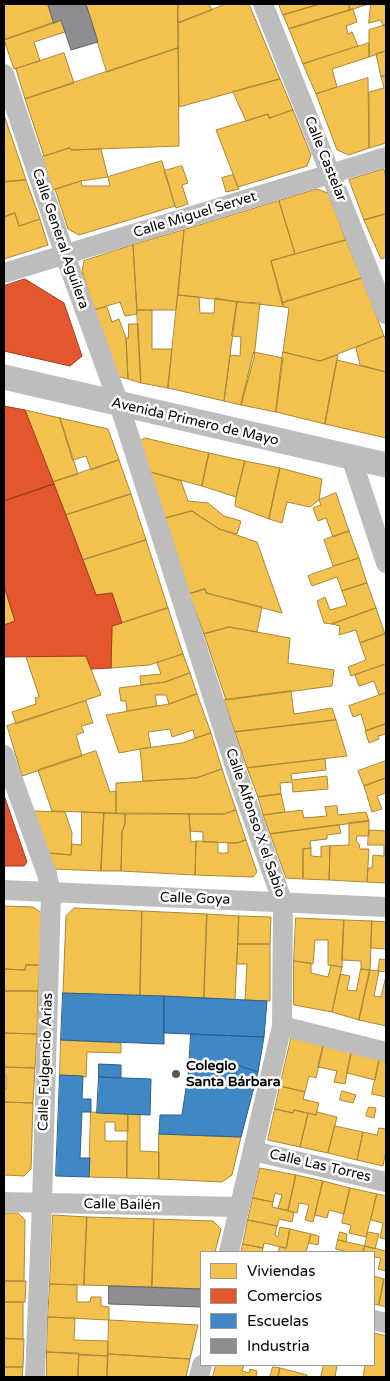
<!DOCTYPE html>
<html>
<head>
<meta charset="utf-8">
<style>
	body { margin:0 }
	#map { position:relative; width:390px; height:1381px; overflow:hidden; background:#fff; font-family:"Varela Round",sans-serif }
	canvas { display:block }
	.frame { position:absolute; inset:0; border:5px solid #000; pointer-events:none }
	.legend { position:absolute; left:200px; top:1251px; width:175px; height:115px; box-sizing:border-box; background:#fff; border:1px solid #999; margin:0; padding:6px 9px; list-style:none; font-size:15px; color:#000 }
	.legend li { display:flex; align-items:center; gap:10px; height:25px }
	.legend b { width:25px; border:1px solid #999 }
</style>
</head>
<body>
<div id="map">
<canvas width="390" height="1381"></canvas>
<div class="frame"></div>
<ul class="legend">
<li><b style="height:14px;background:#f2c14e"></b>Viviendas</li>
<li><b style="height:14px;background:#e4572e"></b>Comercios</li>
<li><b style="height:14px;background:#3f88c5"></b>Escuelas</li>
<li><b style="height:14px;background:#8d8d92"></b>Industria</li>
</ul>
</div>
<script>
const ctx = document.querySelector('canvas').getContext('2d');
ctx.lineJoin = 'round';
function fillPath(path, color) { ctx.fillStyle = color; ctx.fill(path, 'evenodd'); }
function stroke(path, color, width, dash) { ctx.strokeStyle = color; ctx.lineWidth = width; ctx.lineCap = dash ? 'butt' : 'round'; ctx.setLineDash(dash || []); ctx.stroke(path); }
function drawText(font, color, halo, rows, align = 'center') {
  ctx.font = font + ' "Varela Round",sans-serif'; ctx.lineWidth = 5; ctx.setLineDash([]); ctx.textBaseline = 'middle'; ctx.strokeStyle = halo; ctx.fillStyle = color; for (const [text, x, y, turn = 0] of rows) {
    ctx.save(); ctx.translate(x, y); ctx.rotate((+turn || 0) * Math.PI / 180); ctx.textAlign = isNaN(turn) ? turn : align; if (halo) ctx.strokeText(text, 0, 0); ctx.fillText(text, 0, 0); ctx.restore();
  }
}
const homes = new Path2D(`
	M4,4H48L54,23L4,40Z
	M86,4H178V48L107,72Z
	M178,4H209L212,10L178,23Z
	M226,4H249L280,79L179,107L178,23Z
	M279,4H320L283,15Z
	M320,4H349L350,10L289,29L283,15Z
	M349,4H369L350,10Z
	M371,4H386V25L383,26L381,20L369,23Z
	M353,9L357,22L346,26L348,34L352,32L358,46L303,64L289,29Z
	M61,20L65,32L34,42L40,61L14,69L4,40Z
	M386,25V51L369,57V30Z
	M369,43V57L332,69L337,87L316,94L303,64Z
	M178,48L179,146L71,150L70,148L44,156L25,99Z
	M386,51V75L381,77L376,54Z
	M64,53L74,83L25,99L16,69Z
	M386,75V143L369,148V92L384,88L381,77Z
	M368,78L369,148L349,155L337,150L316,94Z
	M280,79L293,110L269,118L268,114L246,121L233,92Z
	M293,110L311,155L307,166L238,187L216,130L268,114L269,118Z
	M4,115L16,150L26,180L4,182Z
	M70,148L71,150L101,149L108,177L81,181L53,190L42,157Z
	M162,161L175,206L79,235L68,229L55,189L81,181L82,186H110L108,177Z
	M182,166L188,183L182,185L188,204L176,208L164,171Z
	M384,169L386,178V214L364,220L349,180Z
	M233,175L239,189L226,192L222,178Z
	M26,180L40,219L19,226L15,213L4,217V182Z
	M317,189L328,193L346,240L295,254L279,201Z
	M279,201L295,254L271,261L284,307L178,295L184,230Z
	M15,213L19,226L40,219L48,245L4,259V217Z
	M386,214V257L381,259L364,220Z
	M184,230L176,310H137L133,245Z
	M346,240L362,278L282,303L271,261Z
	M133,245L137,314L125,316L120,302L94,310L82,271L84,261Z
	M362,278L384,336L320,361L283,352L289,308L284,307L282,303Z
	M178,295L199,297L200,313H214L215,298L237,302L224,401L168,388Z
	M237,302L260,303L254,358L241,405L224,401L230,355L240,356L241,337L232,336Z
	M107,307L112,322L119,319L126,338L128,379L116,376L94,310Z
	M137,310H152V349H172L168,388L141,383Z
	M129,324H138L141,383L128,379L126,338H128Z
	M384,336L386,341V372L360,365L356,348Z
	M254,352L283,358L276,412L241,405Z
	M283,352L320,361L338,355L325,424L276,412Z
	M337,360L386,372V438L325,424Z
	M25,410L60,418L78,474L53,482Z
	M60,418L108,429L119,460L91,470L86,456L73,460Z
	M145,438L209,453L202,486L147,471L136,444Z
	M209,453L245,461L236,497L202,486Z
	M119,460L131,494L66,515L53,482Z
	M245,461L280,468L269,519L235,506L236,497Z
	M280,468L322,479L319,500L310,507L287,502L282,523L269,519Z
	M147,471L181,481L188,501L208,503L224,516L241,521L237,534L219,529L192,511L162,519Z
	M336,493L349,531L333,537L326,518L318,521L313,508L321,505L319,500Z
	M131,494L146,540L83,560L66,515Z
	M192,511L219,529L257,542L282,613L206,593L205,589L189,594L162,519Z
	M349,531L359,558L333,566L324,540Z
	M146,540L168,608L122,623L112,593L96,595L83,560Z
	M359,558L367,583L342,591L337,577L312,586L308,576Z
	M367,583L376,608L332,624L324,623L317,601L325,597L330,610L347,605L342,591Z
	M4,586L15,621L4,625Z
	M205,589L206,593L262,607L257,632L229,627L204,634L189,594Z
	M168,608L183,654L149,665L111,668L112,626Z
	M376,608L385,634L360,643L356,630L339,635L340,626L332,624Z
	M229,627L290,638L288,663L334,670L332,686L226,700L204,634Z
	M385,634L386,638V664L351,676L348,667L366,660L360,643Z
	M183,654L190,673L165,682L141,685L140,676L161,674L157,663Z
	M26,656H86L101,695L16,724L12,712L36,704L35,698L39,697Z
	M386,664V693L379,695L374,681L359,686L355,675Z
	M190,673L197,694L169,704L166,695H155L157,706L127,711L126,701H121L119,688L165,682Z
	M291,691L294,714L332,708L336,720L235,732L224,700Z
	M386,693V724L366,731L361,714L353,717L349,706Z
	M197,694L211,733L195,738L193,730L172,737L170,729L148,732L151,747L119,753L106,715L169,704Z
	M86,701L93,723L81,726L84,732L76,735L82,756L22,776L7,726Z
	M336,720L347,756L247,768L235,732Z
	M386,724V734L378,736L379,739L369,743L365,731Z
	M211,733L222,769L196,778L143,781L140,749L182,743Z
	M96,751L110,792L116,791V813L52,811L38,770Z
	M325,759L326,770L291,774L292,780L327,776L328,789L293,792L292,782L280,783L281,794L258,797L247,768Z
	M386,761V778L364,786L358,771Z
	M222,769L236,810L224,814L116,813V783L196,778Z
	M386,778V793L377,796L382,809L372,812L364,786Z
	M281,794L285,812L263,815L258,797Z
	M337,806L338,815L366,812L369,821L270,834L263,815L302,810L304,818L327,816L325,807Z
	M236,810L246,840L237,843L203,842V832L190,831L189,814H224Z
	M34,811L65,812L72,833L71,855L49,853Z
	M82,812L104,813L101,871L54,869L49,853L71,855L72,844L81,845Z
	M104,813L125,814V824L122,832L121,871H101Z
	M125,814H189L191,842L196,841L195,875L121,871L122,832L125,824Z
	M369,821V836H357L356,841L359,844L360,849H369L367,882L329,880L330,846L349,845V823Z
	M339,825L341,833L327,835V839L310,841L311,848L303,849V879L286,878L270,834Z
	M369,830L386,831V883L367,882L368,868H372L373,855L384,856V845H368Z
	M246,840L257,872L253,877L195,875L196,841L218,842V853H228V843H237Z
	M330,846L329,880L303,879V849L311,848V856L321,857V847Z
	M4,906L33,907L42,913L40,965H26L25,970L4,969V973Z
	M74,908L142,911L140,996L63,993L66,916Z
	M142,911L207,914L204,998L140,996Z
	M207,914L239,916L235,1000L204,998Z
	M239,916L271,917L270,944H238Z
	M296,918L344,920L342,967L328,965V940H315L313,964L294,961Z
	M344,920L372,921L370,970L361,969V961L342,960Z
	M372,921L386,922V949L371,948Z
	M238,944H270V1001L245,1000L247,964H237Z
	M380,959L386,960V972L378,971Z
	M294,961L311,963V973L328,977L331,965L342,967L332,1012L294,1005Z
	M26,965H40L38,991H4V969L25,970Z
	M361,969L370,970L359,1020L332,1012L340,974L350,976L347,990L356,991Z
	M370,970L379,971L374,996L381,997L386,976V1026L359,1020Z
	M4,991H38L37,1034L4,1033Z
	M4,1033L37,1034L35,1068L4,1067Z
	M292,1035L324,1043L316,1078L309,1076L305,1092L280,1086Z
	M61,1040L121,1043V1053L87,1052L86,1077L60,1075Z
	M324,1043L352,1049L345,1084L334,1082L337,1071L318,1067Z
	M352,1049L380,1056L375,1080L347,1073Z
	M380,1056L386,1057V1097L372,1094Z
	M4,1067L35,1068L33,1103L4,1102V1089H6V1076L4,1075Z
	M280,1086L305,1092L303,1099L319,1103L316,1115L294,1110L293,1113L275,1109Z
	M342,1091L356,1095L353,1103L340,1100Z
	M4,1102L33,1103L31,1169L24,1176L4,1175Z
	M369,1107L376,1108L374,1118L366,1116Z
	M275,1109L293,1113L294,1110L308,1113L300,1147L268,1140Z
	M91,1112L128,1114V1131H115V1122H105V1141H127V1178L89,1177Z
	M317,1112L337,1117L328,1153L300,1147L308,1113L316,1115Z
	M128,1114H140V1151L159,1152V1179L127,1178Z
	M335,1126L363,1132L357,1160L328,1153Z
	M379,1128L386,1129V1150L383,1166L357,1160L363,1132L377,1135Z
	M159,1134L241,1137L232,1175L222,1182L159,1179Z
	M260,1168L296,1175L288,1211L278,1208L282,1195L275,1193L273,1202L253,1198Z
	M296,1175L323,1181L313,1222L305,1220L309,1205L299,1203L297,1213L288,1211Z
	M323,1181L350,1188L344,1214L329,1210L327,1218L315,1215Z
	M350,1188L377,1194L366,1237L349,1233L351,1225L342,1223Z
	M377,1194L386,1196V1239L380,1238L383,1223L371,1220Z
	M253,1198L273,1202L272,1207L294,1212L292,1222L279,1219L277,1226L248,1220Z
	M4,1213H18L25,1220L24,1281H4Z
	M53,1215L87,1217L84,1285L50,1284Z
	M87,1217L154,1219L152,1287L84,1285Z
	M154,1219L213,1221L221,1229L215,1252H201V1289L152,1287Z
	M248,1220L277,1226L275,1235L278,1237L280,1227L290,1229L286,1248L264,1243L263,1248L243,1244Z
	M290,1229L311,1234L306,1252H278L280,1247L286,1248Z
	M340,1232L347,1234L346,1242L338,1240Z
	M368,1232L379,1234L375,1249L365,1246Z
	M311,1234L319,1236L318,1245L309,1243Z
	M338,1240L365,1246L363,1252H348L336,1249Z
	M243,1244L263,1248L262,1252H241Z
	M365,1246L386,1251V1271L378,1269L381,1258L374,1257V1258V1252H363Z
	M374,1276L384,1279L379,1305L374,1304Z
	M384,1279H386V1307L379,1305Z
	M4,1281H26L25,1302H4Z
	M50,1284L77,1285V1302H90L91,1297H101V1306L109,1307V1320L48,1317Z
	M4,1302H23V1339L4,1338Z
	M48,1317L75,1318L74,1340L108,1341V1356L47,1352Z
	M109,1320L198,1325L190,1359L108,1354Z
	M374,1333L386,1336V1377H363L365,1365H374Z
	M4,1339H24L23,1367H4Z
	M47,1352L79,1353L78,1377H47Z
	M108,1354L190,1359L186,1377H107Z
	M79,1355L108,1356L107,1377H78Z
	M216,1365H244L242,1371L249,1373L250,1369L257,1371L256,1377H213Z
	M324,1365H337L335,1377H321Z
	M4,1367H23L22,1377H4Z
	M273,1367L280,1368L278,1377H270Z
	M280,1368L307,1375V1377H278Z`);
const shops = new Path2D(`
	M25,279L64,303L82,356L70,366L4,351V286Z
	M4,406L25,410L54,484L4,501Z
	M54,484L96,595L112,593L122,623L112,626L111,668L91,669L86,656L4,657V625L15,621L4,586V501Z
	M4,795L27,862L24,866H4Z`);
const schools = new Path2D(`
	M63,993L164,996V1044L61,1040Z
	M164,996L267,1001L264,1037L164,1033Z
	M191,1034L264,1037L258,1072L234,1064L233,1070L189,1068Z
	M99,1064L121,1065V1078L99,1077Z
	M234,1064L258,1072L241,1137L159,1134L160,1115H182L189,1068L233,1070Z
	M60,1075L83,1076L82,1099H91V1112H82L80,1158H90L89,1177L56,1176Z
	M99,1077L151,1079L150,1115L97,1113Z`);
const industry = new Path2D(`
	M48,4H86L98,42L71,50L61,20L54,23Z
	M109,1286L201,1289V1307L109,1304Z`);
const minor = new Path2D(`
	M263,4L386,314
	M4,74L65,255L119,404L241,785L283,903L282,1026L229,1252
	M4,273L386,157
	M351,457L386,563
	M4,755L47,874L51,893L42,1203L35,1377
	M4,890L386,907
	M282,1026L386,1052
	M253,1151L386,1182
	M4,1202L239,1207
	M374,1320L386,1323
	M199,1377L202,1365`);
const tertiary = new Path2D(`
	M4,377L386,465`);
const markers = [
	[176,1074,5,"#595959"]
];
const streetNames = [
	["Calle Castelar",325,159,68],
	["Calle Miguel Servet",195,215,-17],
	["Calle General Aguilera",60,239,71],
	["Avenida Primero de Mayo",195,422,13],
	["Calle Alfonso X el Sabio",255,823,71],
	["Calle Goya",195,899,2],
	["Calle Fulgencio Arias",46,1062,-88],
	["Calle Las Torres",320,1166,13],
	["Calle Bailén",122,1205,1]
];
const poiNames = [
	["Colegio",186,1066],
	["Santa Bárbara",186,1082]
];
fillPath(homes, '#f2c14e');
stroke(homes, '#a98737', 1);
fillPath(shops, '#e4572e');
stroke(shops, '#a03d20', 1);
fillPath(schools, '#3f88c5');
stroke(schools, '#2c5f8a', 1);
fillPath(industry, '#8d8d92');
stroke(industry, '#636366', 1);
stroke(minor, '#bdbdbd', 20);
stroke(tertiary, '#bdbdbd', 25);
for (const [x, y, r, color] of markers) { const dot = new Path2D(); dot.arc(x, y, r, 0, 2 * Math.PI); ctx.fillStyle = color; ctx.fill(dot); stroke(dot, '#fff', 2); }
drawText('14px', '#000', '#fff', streetNames);
drawText('bold 14px', '#000', '#fff', poiNames, 'left');
</script>
</body>
</html>
